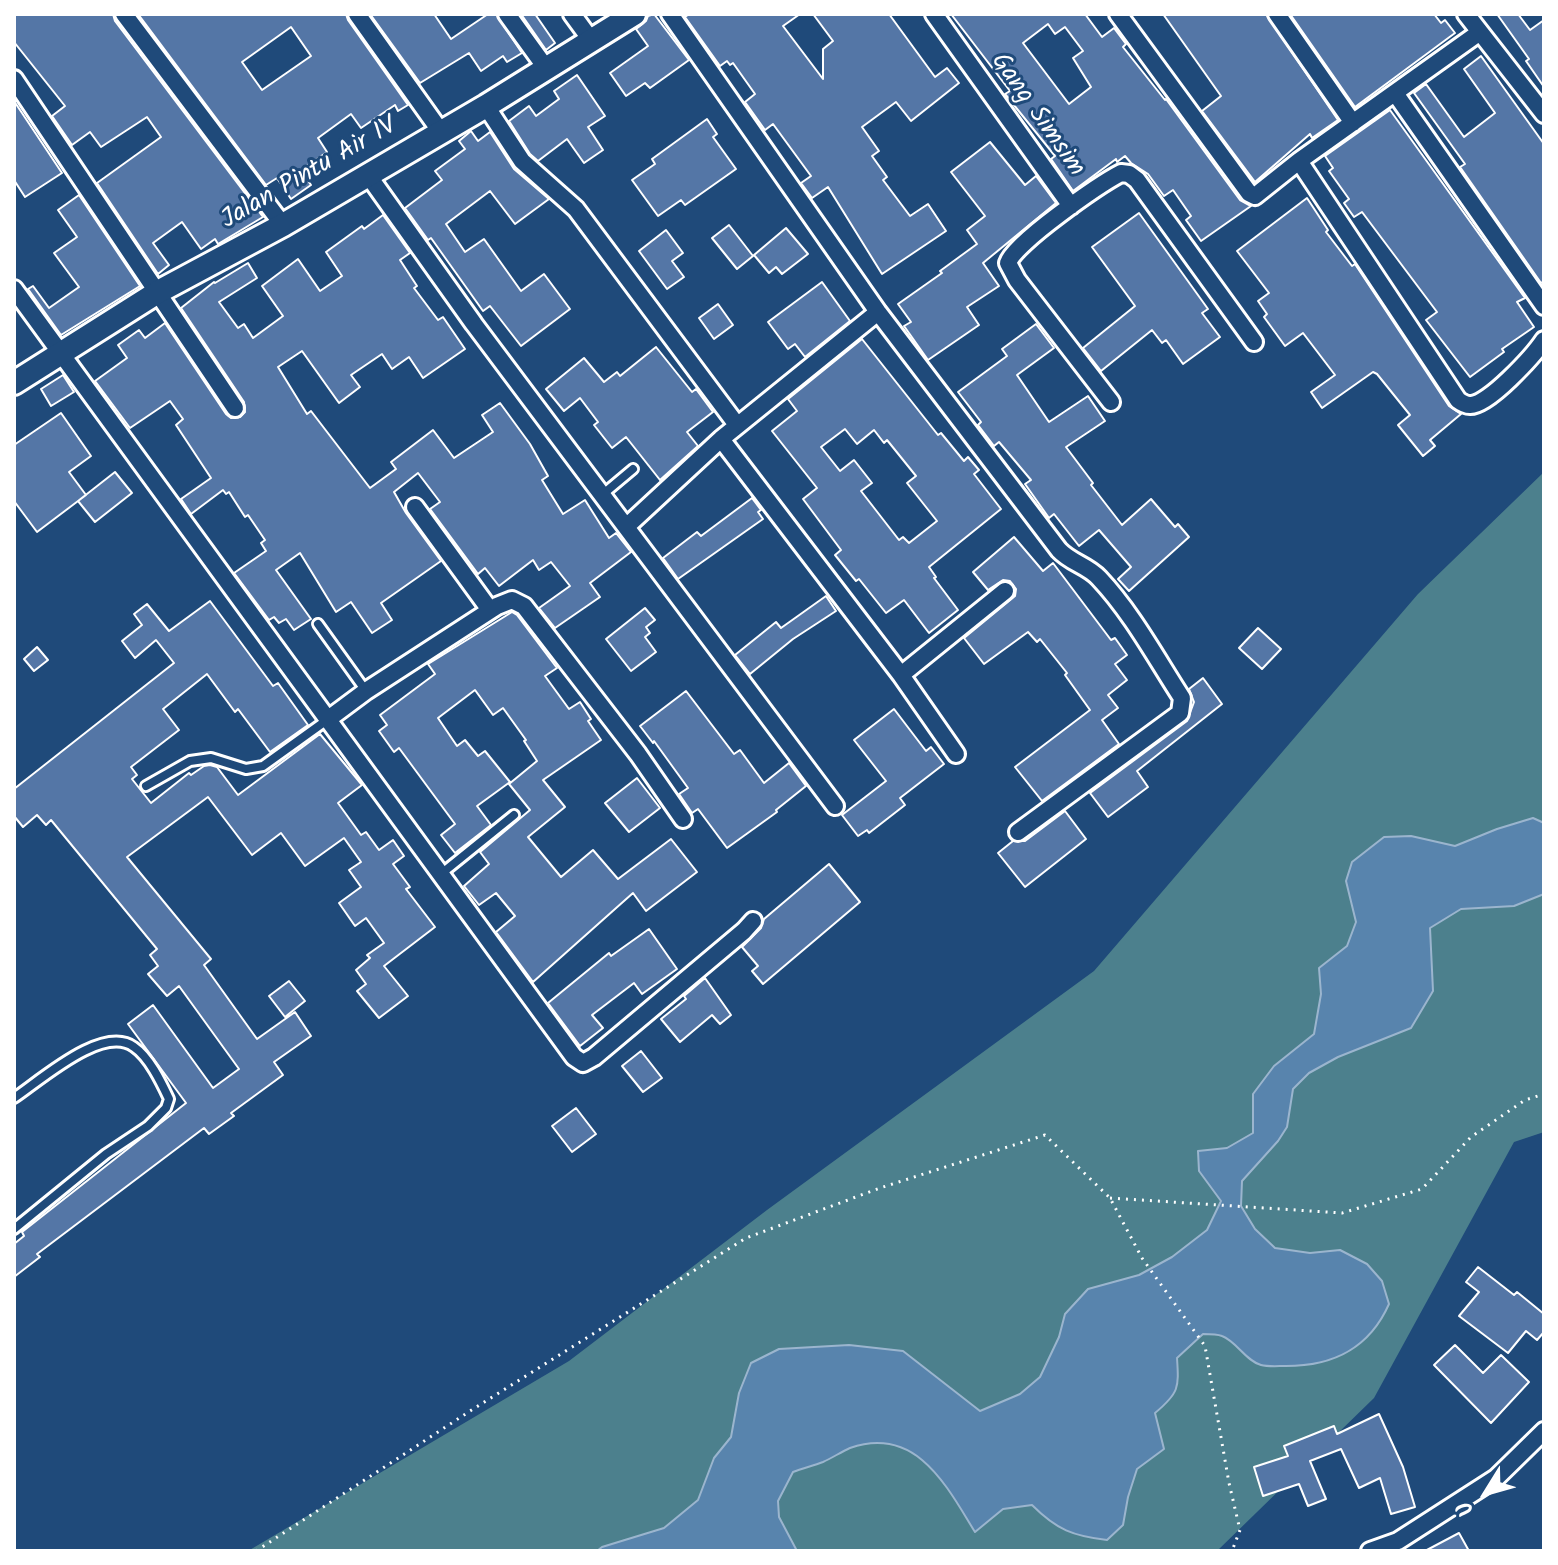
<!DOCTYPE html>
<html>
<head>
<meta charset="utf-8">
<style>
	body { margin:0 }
	#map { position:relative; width:1558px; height:1565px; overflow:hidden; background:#1f4a7a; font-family:Kalam,sans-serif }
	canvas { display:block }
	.frame { position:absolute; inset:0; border:16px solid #fff; pointer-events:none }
	.north { position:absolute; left:1446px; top:1453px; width:80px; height:80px; -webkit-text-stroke:6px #1f4a7a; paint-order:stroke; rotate:233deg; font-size:22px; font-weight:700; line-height:32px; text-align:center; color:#fff }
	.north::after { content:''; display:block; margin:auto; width:28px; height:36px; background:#fff; clip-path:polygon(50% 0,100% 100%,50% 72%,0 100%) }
</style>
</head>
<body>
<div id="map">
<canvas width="1558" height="1565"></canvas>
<div class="frame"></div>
<div class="north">U</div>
</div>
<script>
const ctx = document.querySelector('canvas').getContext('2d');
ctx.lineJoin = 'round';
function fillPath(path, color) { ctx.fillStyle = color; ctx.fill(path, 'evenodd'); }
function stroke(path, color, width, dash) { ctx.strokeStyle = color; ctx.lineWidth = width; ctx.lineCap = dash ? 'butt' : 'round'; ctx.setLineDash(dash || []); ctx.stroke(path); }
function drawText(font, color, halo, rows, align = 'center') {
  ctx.font = font + ' Kalam,sans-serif'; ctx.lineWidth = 6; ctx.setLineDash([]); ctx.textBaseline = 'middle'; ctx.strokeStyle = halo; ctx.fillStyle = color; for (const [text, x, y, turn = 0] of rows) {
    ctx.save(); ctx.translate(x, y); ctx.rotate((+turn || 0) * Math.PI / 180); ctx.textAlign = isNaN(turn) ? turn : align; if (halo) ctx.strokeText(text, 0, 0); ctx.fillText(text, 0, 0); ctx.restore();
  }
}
const green = new Path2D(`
	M1544,472V1132L1514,1142L1374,1398L1217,1551H248L569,1361L767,1210L1094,971L1418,594Z`);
const water = new Path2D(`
	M1533,818L1544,823V894L1514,906L1461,909L1430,928L1433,991L1411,1028L1338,1057L1309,1073L1293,1089L1287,1127L1278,1141L1242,1181L1241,1206L1255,1229L1275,1248L1310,1253L1340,1250L1367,1264L1382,1281L1389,1304C1369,1349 1333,1366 1286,1366C1278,1366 1268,1367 1261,1365C1246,1361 1236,1341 1222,1336C1217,1334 1209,1334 1203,1334L1177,1358C1179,1388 1179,1393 1155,1413L1164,1449L1137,1469L1128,1497L1123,1525L1107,1540C1073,1536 1057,1530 1032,1505L1003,1509L975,1532C946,1485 916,1425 850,1448C841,1452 832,1458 823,1462C813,1466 803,1468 793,1472L778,1501L779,1517L797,1551H597L602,1547L664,1528L698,1500L714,1458L731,1437L739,1393L751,1363L779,1349L849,1345L903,1351L980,1411L1020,1394L1040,1377L1059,1337L1065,1314L1088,1289L1139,1275L1172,1257L1207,1230L1221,1201L1199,1171L1198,1151L1227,1148L1253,1133V1094L1274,1066L1314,1034L1321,994L1319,968L1347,946L1356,922L1346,881L1352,862L1384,837L1411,836L1455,846L1497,829Z`);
const building = new Path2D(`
	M14,14H113L115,21L263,217L218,244L215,239L201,249L182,222L153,243L169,265L158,274L97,183L161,137L147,117L101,147L90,132L72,145L52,116L65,106L14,42Z
	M138,14H346L348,20L408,105L398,111L395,105L361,128L351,114L318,138L327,152L301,170L311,185L291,199L277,178L266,185ZM291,27L311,56L262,90L242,62Z
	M370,14H434L451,39L488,14H496L522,53L507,62L503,56L481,71L469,53L420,83Z
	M521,14H535L555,43L546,50Z
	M654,14L689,60L650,88L645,83L626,96L610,73L648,46L636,29L646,21L648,16Z
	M689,14H800L783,26L823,79V49L833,41L813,14H889L935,77L947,68L959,83L911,121L896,102L862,127L879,151L872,156L887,177L883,180L910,216L928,204L946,231L882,274L828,187L812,198L801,183L811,176L773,124L765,130L745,102L755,94L733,63L730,65L727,61L720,66L685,17Z
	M951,14H1085L1102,37L1114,28L1126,44L1123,47L1165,100L1166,99L1240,200L1251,206L1201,241L1186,220L1191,216L1173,190L1164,196L1148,174L1131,163L1125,156L1117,162L1116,159L1073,191L1051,159L1055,156L1005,94L1010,91ZM1048,24L1055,34L1065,27L1083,51L1073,58L1091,87L1069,104L1023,43Z
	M1163,14H1266L1338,120L1312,138L1310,134L1255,182L1202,111L1221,96Z
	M1290,14H1434L1441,23L1445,20L1455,33L1355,107Z
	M1497,14H1518L1530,30L1544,20V87L1526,61L1529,59Z
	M1481,56L1544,144V281L1541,283L1460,167L1465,164L1414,93L1426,84L1464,137L1495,113L1464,69Z
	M577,75L605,116L588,127L603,150L584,163L567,139L538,161L530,154L509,121L529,106L536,116L559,99L554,91Z
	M14,101L62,173L25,197L14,180Z
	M1390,110L1525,298L1517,302L1534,327L1502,349L1504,352L1470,377L1426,320L1437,312L1362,212L1354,217L1344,203L1349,199L1329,171L1333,168L1325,156Z
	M707,119L717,134L713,137L736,169L685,205L681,200L658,216L632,180L655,164L652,159Z
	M471,131L478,141L490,132L514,169L549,199L515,224L490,191L446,224L465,252L484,239L521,291L544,274L570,309L521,346L490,306L483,311L431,238L428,240L405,208L442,180L435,171L465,149L459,141Z
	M990,142L1025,185L1036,176L1056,203L983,263L999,286L967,307L979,325L928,360L904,326L911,322L898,304L942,273L940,271L977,244L967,230L985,216L951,172Z
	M79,195L140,286L61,335L28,289L33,286L49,308L79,287L54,253L77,237L58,210Z
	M1307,198L1328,230L1326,232L1352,266L1355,264L1449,406L1461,414L1430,440L1435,446L1423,456L1398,425L1410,415L1377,374L1373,372L1322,408L1311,392L1335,375L1303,333L1285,346L1264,317L1267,314L1258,301L1269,293L1237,251Z
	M1139,213L1208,309L1202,313L1220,337L1183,364L1166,340L1162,343L1152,330L1101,371L1083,348L1135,306L1092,247Z
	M383,215L410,253L400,260L417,286L414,288L438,320L443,317L465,349L423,378L409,357L392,369L382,354L351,375L360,387L339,403L302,351L278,367L307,414L311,411L370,488L396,469L391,462L433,430L454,458L493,432L482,415L500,403L530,444L548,476L542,480L563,514L585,500L609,538L616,533L631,552L590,583L600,597L555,628L539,608L570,586L551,562L539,570L533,560L499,586L485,568L478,574L430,509L440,502L418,473L394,492L406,513L441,561L381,603L392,620L372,633L351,602L336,612L300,553L276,570L311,619L294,630L286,619L279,623L274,617L269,620L234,573L266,551L261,543L265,540L248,515L245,517L229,492L226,494L223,490L191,514L181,499L211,478L176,425L183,419L170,401L130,428L95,381L127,358L118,345L139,330L145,338L165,323L226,414L231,418L240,417L245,412L244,402L181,308L214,282L215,283L248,263L257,278L219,302L238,328L244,324L253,338L283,316L262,286L298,259L320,291L342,276L326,252L362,226L364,229Z
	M729,225L753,256L737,269L712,238Z
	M786,228L808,254L782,274L776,267L769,273L754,255Z
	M666,230L683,253L672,261L684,277L667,289L639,251Z
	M822,282L850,321L805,357L795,344L788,349L768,322Z
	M718,304L733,325L714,339L699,318Z
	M1036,324L1054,348L1017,375L1049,422L1088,396L1105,421L1066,447L1093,483L1091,485L1122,525L1151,499L1175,527L1178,524L1189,537L1129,591L1118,579L1131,567L1099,530L1079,546L1054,514L1049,518L1025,484L1031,480L999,442L994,446L978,425L981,422L958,392L1007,356L1002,349Z
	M862,339L938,435L941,433L964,461L968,457L979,470L974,474L1001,509L929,567L936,577L934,578L958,610L929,633L904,600L886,613L859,579L856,581L835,555L841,550L803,499L817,488L772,431L797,411L788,399ZM845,429L857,444L874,430L884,443L887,440L916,476L907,483L937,521L909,543L903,537L899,540L861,491L872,483L854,460L840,471L821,447Z
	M656,347L692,392L696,389L713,412L687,432L698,446L660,480L626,437L612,448L594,425L598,422L580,398L564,411L546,389L584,358L604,382L617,372L620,376Z
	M63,375L74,392L51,406L41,389Z
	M61,413L91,456L69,472L86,495L37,532L14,501V445Z
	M115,472L132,493L95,522L78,501Z
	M752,498L761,510L758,512L763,519L678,579L663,558L697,532L701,536Z
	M1014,537L1043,571L1053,563L1111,640L1115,638L1127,655L1115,664L1127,680L1108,695L1118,708L1102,720L1119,744L1042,801L1015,767L1090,710L1065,675L1067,673L1040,639L1037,642L1028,632L984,664L964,638L1015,596L1016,589L1010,581L1003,580L988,590L973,572Z
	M826,596L836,611L793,639L750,674L735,655L776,622L781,628Z
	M210,601L273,686L278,683L308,725L270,752L238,709L235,712L207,674L163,709L179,730L131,767L137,775L132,779L151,803L189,773L191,775L204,766L210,765L217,767L238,795L320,734L362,785L338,803L361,835L366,832L379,850L393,840L404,856L393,864L410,887L406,889L435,927L384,966L408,996L379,1018L357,991L366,984L356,970L370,958L367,955L384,943L366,918L355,926L339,903L361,887L349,870L361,862L344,838L305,866L281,833L252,855L208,797L127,857L211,959L204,965L257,1039L295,1012L311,1036L274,1062L283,1075L231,1113L234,1116L209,1134L204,1128L37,1254L40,1257L14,1277V1244L24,1236L22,1232L186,1103L128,1024L153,1005L213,1088L239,1069L179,986L167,996L148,974L158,966L150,955L157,949L51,820L46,825L37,815L23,827L14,816V789L174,663L156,640L135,658L122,641L142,625L134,614L147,604L169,631Z
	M645,608L655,620L646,627L650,633L645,637L656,652L631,671L606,639Z
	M512,612L517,615L557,668L545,676L569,709L580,702L591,719L588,721L601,740L543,780L565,807L528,837L561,877L593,850L618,879L671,839L697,872L646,911L633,893L533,982L496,932L515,916L496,893L479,905L464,886L489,864L480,852L530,810L509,784L537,761L524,741L526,740L503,708L493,715L475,690L438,718L457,746L465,740L478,756L485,751L510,782L477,806L491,825L455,853L441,835L455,824L399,748L394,752L379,731L387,725L380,715L435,674L428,664Z
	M1258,628L1281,649L1262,669L1239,648Z
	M37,647L48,660L34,671L24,659Z
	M1203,678L1222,704L1137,771L1148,787L1108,817L1090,793L1187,721L1194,702L1189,689Z
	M686,691L734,754L740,750L764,783L789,763L806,786L776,810L777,812L727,848L698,809L692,813L679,794L688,788L654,741L653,743L640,726Z
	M894,709L926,751L931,747L944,764L900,798L905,805L869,833L867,830L858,836L842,815L886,781L854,740Z
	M637,778L660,808L629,832L605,803Z
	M1065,811L1086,839L1025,887L998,853L1013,841H1025Z
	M829,864L860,902L763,984L752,971L758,966L742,947L761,928L764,919Z
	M649,929L677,969L642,994L634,983L592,1015L603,1028L580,1046L548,1003L609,953L611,956Z
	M705,978L731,1015L720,1024L712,1015L680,1042L661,1019L686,999L684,996Z
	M289,981L305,1001L285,1017L269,996Z
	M641,1051L662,1078L643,1092L622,1066Z
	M576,1108L596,1134L572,1152L552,1126Z
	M1478,1267L1514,1295L1517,1292L1544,1314V1332L1537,1340L1526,1331L1508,1353L1459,1316L1479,1292L1466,1282Z
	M1455,1345L1483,1373L1501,1355L1529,1382L1491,1423L1434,1365Z
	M1379,1414L1403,1467L1415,1507L1391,1514L1380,1478L1359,1488L1341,1449L1310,1461L1326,1499L1308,1506L1299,1484L1263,1496L1254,1467L1288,1456L1284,1446L1334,1426L1337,1434Z
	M1459,1533L1469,1551H1425Z`);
const path = new Path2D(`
	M1110,1198L1342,1213L1422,1189L1471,1137L1525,1100L1544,1094
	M256,1551L470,1411L746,1238L880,1188L1045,1135L1110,1198L1142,1258L1205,1346L1229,1483L1240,1530L1232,1551`);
const service = new Path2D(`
	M602,495L633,469
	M318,624L366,691
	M146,786L190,761L211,758L246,769L263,766L327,720
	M441,874L514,815
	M14,1098C41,1080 103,1024 134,1047C149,1057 161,1082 169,1099L166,1108L148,1126L106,1154L14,1229`);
const minor = new Path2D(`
	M124,14L283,225
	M357,14L441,132
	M507,14L546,68
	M572,14L591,40
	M670,14L878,312L1059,550C1071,563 1087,565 1099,578C1132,613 1156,658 1182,698L1180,713L1018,832
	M934,14L1071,206
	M1118,14L1249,193L1255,196L1299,161L1480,32L1466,14
	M1277,14L1353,123
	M1480,32L1544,114
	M14,79L235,408
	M1395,93L1544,306
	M486,106L522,161L576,209L737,425
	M1299,161L1458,400C1462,403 1465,405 1470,405C1488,406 1534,355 1544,340
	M368,175L474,324L835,806
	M14,289L574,1057L583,1063L594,1057L744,931L753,921
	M878,312L721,439L901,675L956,754
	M1111,402L1017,280L1008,263C1014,243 1100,184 1121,173L1129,174L1137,180L1254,342
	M415,507L490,610
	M626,527L721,439
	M901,675L1005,591
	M327,720L366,691L497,606L512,600L524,606L638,754L683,819
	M1370,1551L1398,1541L1496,1478L1544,1431`);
const secondary = new Path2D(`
	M14,383L158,292L283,225L486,106L634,14`);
const streetNames = [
	["Gang Simsim",1036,116,55],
	["Jalan Pintu Air IV",310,175,-30]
];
fillPath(green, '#4c808d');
fillPath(water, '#5884ad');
stroke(water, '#9bb5ce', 2);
fillPath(building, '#5476a6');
stroke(building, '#fff', 2);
stroke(service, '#fff', 14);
stroke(minor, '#fff', 22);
stroke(secondary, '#fff', 28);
stroke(path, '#fff', 3, [2, 6]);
stroke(service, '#1f4a7a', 8);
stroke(minor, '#1f4a7a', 16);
stroke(secondary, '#1f4a7a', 22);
drawText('26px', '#fff', '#1f4a7a', streetNames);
</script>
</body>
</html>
